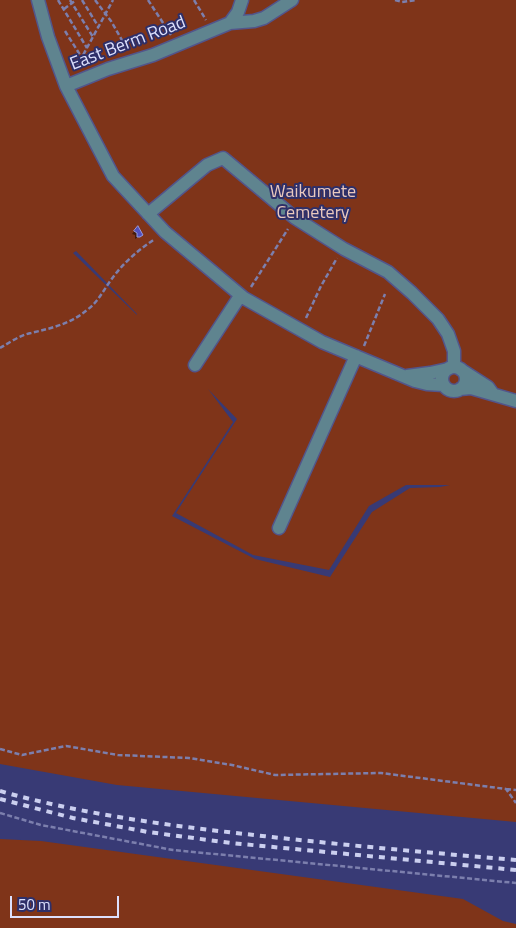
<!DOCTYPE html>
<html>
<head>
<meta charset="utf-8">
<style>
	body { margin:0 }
	#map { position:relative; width:516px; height:928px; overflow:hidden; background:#383a75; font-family:"Titillium Web",sans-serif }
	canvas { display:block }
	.scale { position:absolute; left:10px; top:896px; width:109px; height:22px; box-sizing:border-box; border:2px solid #dce0fd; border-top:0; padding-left:6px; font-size:15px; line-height:18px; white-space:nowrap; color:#dce0fd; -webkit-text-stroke:4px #2e2f69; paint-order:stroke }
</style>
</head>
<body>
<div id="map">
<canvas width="516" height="928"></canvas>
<div class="scale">50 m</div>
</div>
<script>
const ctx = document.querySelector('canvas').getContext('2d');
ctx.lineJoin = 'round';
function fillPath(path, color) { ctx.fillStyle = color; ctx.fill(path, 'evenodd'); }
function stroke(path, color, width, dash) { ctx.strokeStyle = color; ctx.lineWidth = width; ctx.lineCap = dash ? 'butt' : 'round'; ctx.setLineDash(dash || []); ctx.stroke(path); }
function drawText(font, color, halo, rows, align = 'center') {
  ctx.font = font + ' "Titillium Web",sans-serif'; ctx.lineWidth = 4; ctx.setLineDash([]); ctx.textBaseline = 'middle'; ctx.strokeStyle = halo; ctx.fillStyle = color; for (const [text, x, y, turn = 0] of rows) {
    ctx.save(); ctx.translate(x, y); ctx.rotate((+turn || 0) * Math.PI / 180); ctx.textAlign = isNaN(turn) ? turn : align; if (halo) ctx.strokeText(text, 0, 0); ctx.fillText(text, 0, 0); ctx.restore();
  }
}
const green = new Path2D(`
	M0,0H516V822L117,785L0,764ZM76,251L137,314V315L73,253ZM208,389L237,419L176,513L253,555L329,570L369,506L406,485H450L440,487L410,488L372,512L330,577L255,559L172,516L233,422Z
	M0,839L41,841L463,899L503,921L516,924V928H0Z`);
const shadow = new Path2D(`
	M136,229L141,235L135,239V235L132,234Z`);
const building = new Path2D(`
	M138,226L143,235L140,237H137V233L134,231Z`);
const path = new Path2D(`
	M58,0L87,48
	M70,0L93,37
	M82,0L98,26
	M95,0L111,21L127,49
	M148,0L171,35
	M194,0L206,20
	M395,0L402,2L416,0
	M64,9L76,0
	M65,31L82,58
	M76,68L113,0
	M251,287L288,229
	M306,318L321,286L337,258
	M364,346L385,294
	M0,348C9,343 20,335 31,333C52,328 70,324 87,310C98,302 103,291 111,280C122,264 138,250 155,239
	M0,749L22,755L66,746L118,755L189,758L232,765L275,775L381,773L506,789L516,803
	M506,789L516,790
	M0,813L41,825L173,850L516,883`);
const minor = new Path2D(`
	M38,0L48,37L66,86L113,176L165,232L244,298L322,342L415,381L427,384L443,385
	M230,23L238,12L242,0
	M66,86L108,69L153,55L230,23L254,21L264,18L292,0
	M148,214L207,165L223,158L295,218L344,249L388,272L412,293L438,319L448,334L454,351V367
	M195,365L240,296
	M442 379a12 12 0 1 1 24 0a12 12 0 1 1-24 0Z
	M460,369L488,387L493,394
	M407,376L430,373L448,369
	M460,389L471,388L516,401
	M279,528L356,356`);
const rail = new Path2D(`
	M0,791C88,816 180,827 272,837C353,846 434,853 516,860
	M0,799L73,818L148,832L231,843L516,870`);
const streetNames = [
	["East Berm Road",128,44,-21]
];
const parkNames = [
	["Waikumete",313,193],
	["Cemetery",313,214]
];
fillPath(green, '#7f3419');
fillPath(shadow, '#0007');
fillPath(building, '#5250bf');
stroke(building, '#959bdf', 1);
stroke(minor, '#52558b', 15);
stroke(path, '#7c7fad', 2.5, [5, 2.5]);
stroke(minor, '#5f848f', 12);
stroke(rail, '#cbcfef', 4, [6, 6]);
drawText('18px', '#dce0fd', '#2e2f69', streetNames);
drawText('18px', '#eac9be', '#2e2f69', parkNames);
</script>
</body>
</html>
